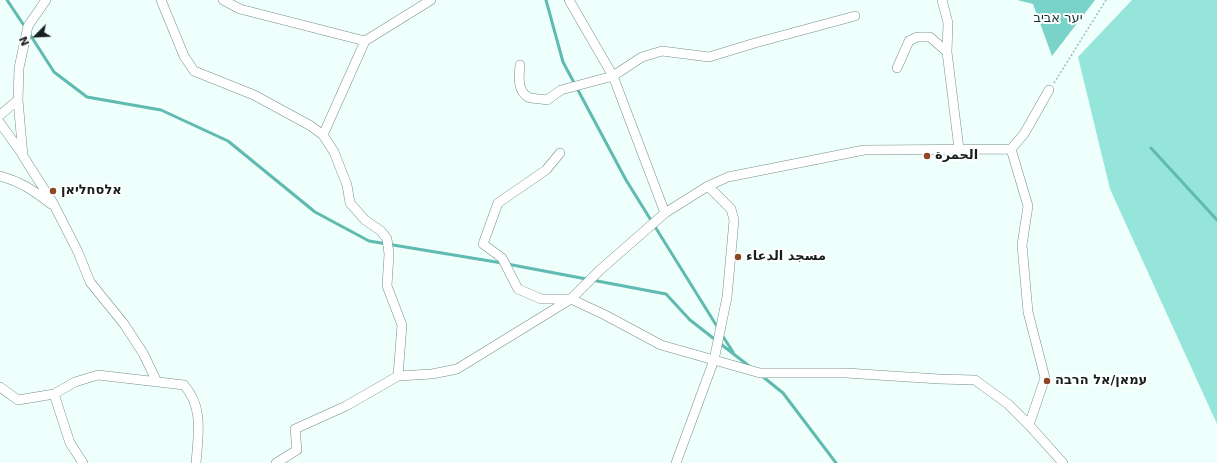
<!DOCTYPE html>
<html>
<head>
<meta charset="utf-8">
<style>
	body { margin:0 }
	#map { position:relative; width:1217px; height:463px; overflow:hidden; background:#effffc; font-family:"DejaVu Sans",sans-serif }
	canvas { display:block }
	.north { position:absolute; left:16px; top:16px; width:40px; height:40px; -webkit-text-stroke:3px #fff; paint-order:stroke; rotate:246deg; font-size:11px; font-weight:700; line-height:16px; text-align:center; color:#161f1e }
	.north::after { content:''; display:block; margin:auto; width:14px; height:18px; background:#161f1e; clip-path:polygon(50% 0,100% 100%,50% 72%,0 100%) }
</style>
</head>
<body>
<div id="map">
<canvas width="1217" height="463"></canvas>
<div class="north">N</div>
</div>
<script>
const ctx = document.querySelector('canvas').getContext('2d');
ctx.lineJoin = 'round';
function fillPath(path, color) { ctx.fillStyle = color; ctx.fill(path, 'evenodd'); }
function stroke(path, color, width, dash) { ctx.strokeStyle = color; ctx.lineWidth = width; ctx.lineCap = dash ? 'butt' : 'round'; ctx.setLineDash(dash || []); ctx.stroke(path); }
function drawText(font, color, halo, rows, align = 'center') {
  ctx.font = font + ' "DejaVu Sans",Vazirmatn,"Noto Sans Hebrew",sans-serif'; ctx.lineWidth = 4; ctx.setLineDash([]); ctx.textBaseline = 'middle'; ctx.strokeStyle = halo; ctx.fillStyle = color; for (const [text, x, y, turn = 0] of rows) {
    ctx.save(); ctx.translate(x, y); ctx.rotate((+turn || 0) * Math.PI / 180); ctx.textAlign = isNaN(turn) ? turn : align; if (halo) ctx.strokeText(text, 0, 0); ctx.fillText(text, 0, 0); ctx.restore();
  }
}
const green = new Path2D(`
	M1132,0H1217V424L1110,189L1078,57Z`);
const forest = new Path2D(`
	M1017,0H1095L1052,56L1033,4Z`);
const stream = new Path2D(`
	M7,0L25,27
	M546,0L563,62L626,180L718,328
	M29,33L54,72L87,97L161,110L228,141L315,212L369,241L502,263
	M1151,148L1217,220
	M507,264L666,294L690,320L749,366
	M722,335L733,352
	M762,376L783,393L836,463`);
const path = new Path2D(`
	M1054,83L1106,0`);
const minor = new Path2D(`
	M46,0L28,26L19,68L18,100L23,156L53,203L78,252L90,282L124,324L143,353L157,382
	M161,0L184,56L194,71L254,95L311,126L323,135L334,152L347,185L350,203L365,220L381,231L387,239L389,254L387,286L402,325L398,376
	M223,0L240,9L365,41
	M569,0L613,76L665,213
	M942,0L948,23L947,52L959,149
	M520,65C519,75 517,91 528,97C532,99 543,99 547,100L561,90L613,76L642,57L662,51L709,57L755,43L855,16
	M897,68L909,41L917,37H930L947,52
	M0,115L18,100
	M0,123L23,155
	M323,135L365,41L431,0
	M560,153L546,170L498,203L483,244L502,258L518,289L541,299H571L605,315L661,345L760,373H846L939,379L975,380L1008,404L1029,425L1063,463
	M0,176C22,182 34,191 51,204
	M0,387L18,400L54,394L75,382L98,375L184,385C204,407 198,436 196,463
	M54,394L70,443L83,463
	M1029,425L1045,378L1028,312L1022,245L1028,206L1011,149L1024,134L1049,90
	M276,463L297,450L295,429L346,406L398,376L432,374L457,369L571,299L600,270L665,213L708,186L728,177L864,150L1011,149
	M676,463L714,360L727,297L734,220L731,209L708,186`);
const markers = [
	[927,156,4,"#8e4624"],
	[53,191,4,"#8e4624"],
	[738,257,4,"#8e4624"],
	[1047,381,4,"#8e4624"]
];
const parkNames = [
	["יער אביב",1058,19]
];
const poiNames = [
	["الحمرة",935,156],
	["אלסחליאן",61,191],
	["مسجد الدعاء",746,257],
	["עמאן/אל הרבה",1055,381]
];
fillPath(green, '#95e5db');
fillPath(forest, '#79d3c8');
stroke(stream, '#5fbab0', 3);
stroke(minor, '#768e8b', 10);
stroke(path, '#aab8b6', 1.5, [2, 2]);
stroke(minor, '#fff', 9);
for (const [x, y, r, color] of markers) { const dot = new Path2D(); dot.arc(x, y, r, 0, 2 * Math.PI); ctx.fillStyle = color; ctx.fill(dot); stroke(dot, '#fff', 1.5); }
drawText('13px', '#083531', '#fff', parkNames);
drawText('bold 13px', '#161f1e', '#fff', poiNames, 'left');
</script>
</body>
</html>
